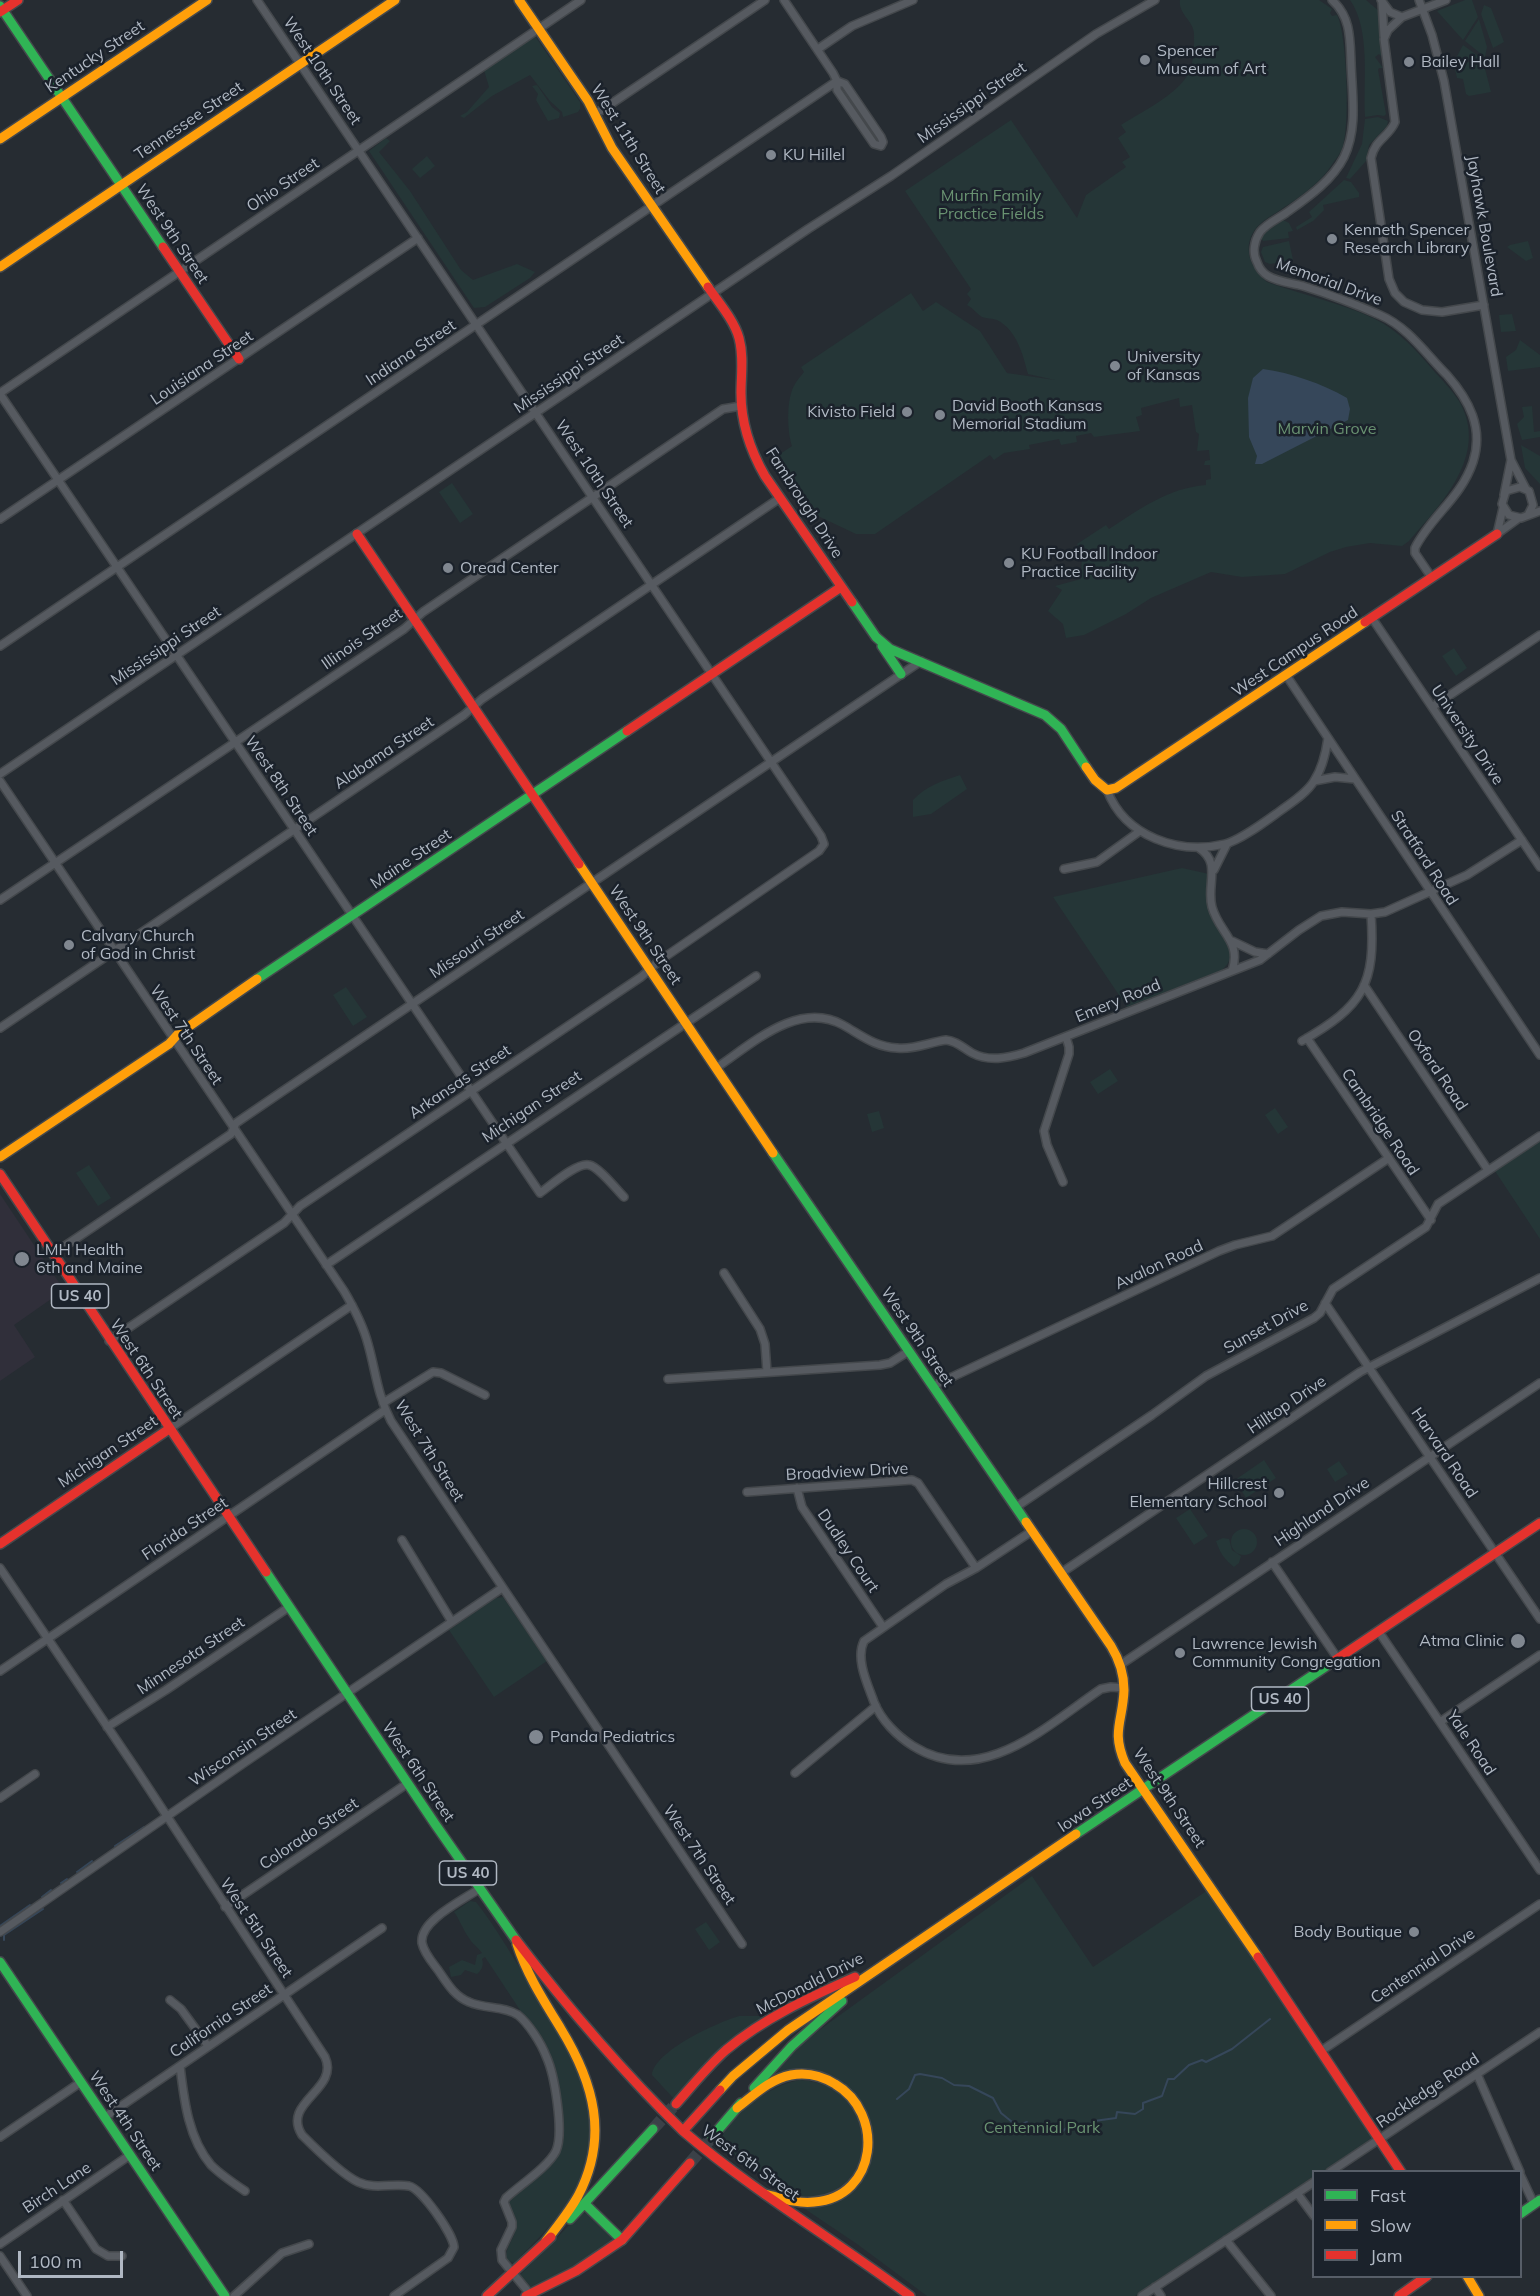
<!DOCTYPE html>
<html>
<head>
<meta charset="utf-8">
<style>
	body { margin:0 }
	#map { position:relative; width:1540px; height:2296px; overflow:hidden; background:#262c32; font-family:Mulish,sans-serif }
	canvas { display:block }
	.legend { position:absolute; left:1312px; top:2170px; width:210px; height:108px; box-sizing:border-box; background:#1b222b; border:2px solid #575e68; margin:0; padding:8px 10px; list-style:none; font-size:18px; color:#b0b8c3 }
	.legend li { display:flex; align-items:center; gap:12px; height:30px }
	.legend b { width:30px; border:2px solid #575e68 }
	.scale { position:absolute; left:18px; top:2251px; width:105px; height:27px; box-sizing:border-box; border:3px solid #b0b8c3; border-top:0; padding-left:8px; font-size:18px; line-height:21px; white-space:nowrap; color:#b0b8c3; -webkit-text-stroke:4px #1b222b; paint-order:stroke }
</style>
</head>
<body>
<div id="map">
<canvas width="1540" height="2296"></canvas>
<ul class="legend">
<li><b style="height:8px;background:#30b455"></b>Fast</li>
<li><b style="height:8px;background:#ff9f0a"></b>Slow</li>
<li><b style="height:8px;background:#e5322d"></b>Jam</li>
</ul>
<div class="scale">100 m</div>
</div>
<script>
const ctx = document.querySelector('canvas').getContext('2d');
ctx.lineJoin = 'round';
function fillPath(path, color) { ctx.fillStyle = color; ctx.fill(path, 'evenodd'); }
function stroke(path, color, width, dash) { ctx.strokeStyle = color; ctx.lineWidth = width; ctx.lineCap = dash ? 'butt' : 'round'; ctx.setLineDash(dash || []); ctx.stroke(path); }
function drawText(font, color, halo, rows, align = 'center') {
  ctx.font = font + ' Mulish,sans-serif'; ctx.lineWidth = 5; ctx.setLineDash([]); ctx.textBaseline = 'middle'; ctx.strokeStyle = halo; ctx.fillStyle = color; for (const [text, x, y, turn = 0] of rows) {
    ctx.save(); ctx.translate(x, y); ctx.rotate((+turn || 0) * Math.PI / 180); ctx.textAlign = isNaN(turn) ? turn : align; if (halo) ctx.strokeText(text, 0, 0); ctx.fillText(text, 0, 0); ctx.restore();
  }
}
const medical = new Path2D(`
	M0,1194L64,1290L14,1325L35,1357L0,1381Z`);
const green = new Path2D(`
	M1180,0H1319L1332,9L1330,13L1332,16L1337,15C1347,34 1350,124 1343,146C1341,153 1335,160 1331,166C1320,183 1300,197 1283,208C1275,214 1264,219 1257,227C1241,246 1250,268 1267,282C1303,295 1341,303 1375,319C1399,331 1416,350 1433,370C1442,380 1452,390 1459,401C1490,454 1441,504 1409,541L1402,546L1370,543L1346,547L1330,552L1285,574L1242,577L1211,572L1151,598L1126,614L1084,635L1066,638L1063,624L1048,611L1062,590L1055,586L1081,579L1082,553L1077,544L1106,525L1109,529C1140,509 1168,488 1206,485V480L1211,479L1210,465H1204L1205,461L1210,460L1209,450L1197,451L1199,434L1196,432L1192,405L1180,407L1179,398L1141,408L1142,415L1136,417L1140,431L1094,437L1091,433L1076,436L1077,442L1061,445L1059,439L1029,445L1030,449L1004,453L994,460L990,455L875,534H856L818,516L777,456L792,446C787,431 786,398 795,384C797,380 801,376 804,372L801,367L911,293L923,311L936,302L980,331L1007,373L1055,380L1028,374C1023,355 1017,330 997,320C992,318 987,319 982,317C977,314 973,308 967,305L971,299L967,294L971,289L905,191L1011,120L1077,218L1086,195L1126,167L1122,162L1130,157L1118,138L1126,132L1121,125C1141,112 1177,95 1188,74C1195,61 1194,45 1194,34C1194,21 1178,14 1180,0Z
	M1350,0H1366L1380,12C1382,28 1380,42 1382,57L1379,54L1375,57L1383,68H1379L1378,70L1386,114L1384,116L1378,115L1365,117C1363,81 1371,30 1350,0Z
	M1465,0H1472L1478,17L1463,40L1437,11Z
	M1484,5L1491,8L1504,42L1493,48L1481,14Z
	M1479,19L1487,47L1485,57L1465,41Z
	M535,36L580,102V109L578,112L563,117L562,112L550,101L530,75L492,96L464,118L460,116L467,112L489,87L484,70Z
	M1463,45L1481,58V59L1455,60Z
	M1473,61L1484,65L1491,92L1469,96L1466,94L1463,79L1457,78L1454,65Z
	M537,85L552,107L560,113L559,118L548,121L536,100L538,94L532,86Z
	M1378,117L1388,121L1387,126L1369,145L1366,161L1350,179L1346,178L1362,144L1365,119Z
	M386,138L390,141L379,152L410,191L461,270L473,280L517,264L535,272L530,278L485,307L474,308L369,151Z
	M427,156L435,166L420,178L412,169Z
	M1344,180L1351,182L1359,193V197L1323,205L1324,210L1313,221L1297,230L1296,227L1312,217L1309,212Z
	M1283,220L1289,223L1293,231L1288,232L1289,238L1263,241L1261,238L1267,231Z
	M1289,241L1293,260L1270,264L1265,262L1261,252L1263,247Z
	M1528,241L1533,258L1526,261L1507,247L1510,245Z
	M1512,314L1516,331L1501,332L1499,315Z
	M1520,340L1540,355V367L1508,371L1506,357L1516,350Z
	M1532,406L1534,432L1540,431V437L1522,440L1517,424L1524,417L1522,407Z
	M1521,445L1540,456V484L1525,468Z
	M452,483L473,514L460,523L439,492Z
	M1454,648L1467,668L1456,676L1442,656Z
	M960,775L967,789L931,814L913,817V800C926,786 942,781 960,775Z
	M1182,868L1209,874C1207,889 1206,902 1211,916C1218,934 1243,953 1222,970L1127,1007L1053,897Z
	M346,987L367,1017L353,1026L333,995Z
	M1110,1069L1118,1081L1098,1094L1090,1082Z
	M1275,1108L1288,1127L1278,1134L1265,1115Z
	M879,1111L884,1128L872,1132L867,1114Z
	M1540,1141V1239L1495,1171Z
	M89,1165L111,1198L98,1206L76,1173Z
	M1264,1460L1276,1478L1246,1498L1235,1480Z
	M1339,1461L1348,1474L1335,1482L1327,1469Z
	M1190,1509L1208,1536L1194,1545L1176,1518Z
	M1231 1542a13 13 0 1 1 26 0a13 13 0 1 1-26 0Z
	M1223,1538L1229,1539L1232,1550L1241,1556L1239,1563L1234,1567C1225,1560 1220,1553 1216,1541Z
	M503,1597L547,1661L494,1697L449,1630L496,1598Z
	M1032,1876L1093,1967L1208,1890L1369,2131L1371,2139L1324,2171L1314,2172L1313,2179L1135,2296H927L857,2244L802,2207L836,2201L873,2144L844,2082L770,2076L806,2040L822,2028Z
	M470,1901L476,1902C496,1927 511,1955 529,1982C551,2018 576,2054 587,2096C593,2119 592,2150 583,2173C569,2209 541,2236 514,2263L507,2260C504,2248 513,2242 515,2231C518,2220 511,2212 509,2202L556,2158L563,2140L564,2128L553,2064L549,2054L485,1957L482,1959C484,1965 482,1970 477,1974L465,1970L461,1975L451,1977L449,1967L462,1960L475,1965L477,1955L482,1953C478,1947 472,1944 469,1938C463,1930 460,1920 454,1912Z
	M706,1922L720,1942L709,1950L695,1929Z
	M739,2016H770L675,2100L652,2075C654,2051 718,2022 739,2016Z
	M800,2080C837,2082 870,2109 863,2149C861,2160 857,2171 849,2179C841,2188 830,2193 818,2199L817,2196C793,2199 779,2187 761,2173C746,2162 729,2153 714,2140C738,2115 764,2086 800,2080Z
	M587,2213L611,2235L613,2240L574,2268L531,2287L520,2275L580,2214Z`);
const water = new Path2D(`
	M1263,369C1291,373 1321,383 1347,398L1350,409L1348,420L1262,464H1255L1257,456L1249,437L1248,398L1253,378Z`);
const stream = new Path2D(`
	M115,1846L144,1827
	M77,1872L92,1861
	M61,1883L67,1879
	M42,1897L51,1890
	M0,1926L30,1905
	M4,1940V1935L43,1909
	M897,2099L909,2089L915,2075L920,2074L942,2078L954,2085L969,2086L993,2098L1001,2113L1017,2126L1027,2122L1029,2128L1042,2125L1054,2133L1062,2132C1069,2124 1074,2126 1084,2128L1094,2121L1116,2118L1117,2112L1135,2114L1143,2109V2103L1162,2096L1168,2079H1174L1189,2065L1202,2060L1206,2062L1232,2049L1270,2019`);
const highwayTunnel = new Path2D(`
	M653,2129L673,2107
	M690,2163L712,2137`);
const street = new Path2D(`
	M784,0L833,73L837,81V90L874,144L881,146L883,142L881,137L845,84L837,81
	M1332,0C1351,17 1350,39 1351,63C1352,94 1358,128 1344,157C1332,181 1307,198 1286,213C1277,219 1266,224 1260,232C1254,241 1252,253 1257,262C1259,268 1263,273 1268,276C1278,282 1292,283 1303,286C1329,294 1355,304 1380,315C1408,327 1426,354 1447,375C1469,400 1484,428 1473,462C1461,498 1431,516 1415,548V553L1432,578
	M1381,0L1390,12L1402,17L1446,0
	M1419,0L1432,35L1444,81L1511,460L1526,489
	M1382,2L1384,36
	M1402,17L1388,30L1384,39L1395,122C1389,137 1375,139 1371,158L1389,279L1395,293L1404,302L1422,310L1442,312L1484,305
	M818,49L852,26L913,0
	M594,113L602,110L765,0
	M0,393L581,0
	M0,394L540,1193C550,1186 577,1162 589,1165C599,1167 616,1189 624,1197
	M1504,495L1511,460
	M1529,513L1533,505L1529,491L1520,487L1506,491L1502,504L1509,515L1521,518L1540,511
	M0,519L418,238
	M1497,534L1519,518
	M1497,534L1503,508
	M1372,618L1540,867
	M0,646L837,81
	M1286,675L1540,1055
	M1432,707L1540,635
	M0,774L808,229L891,176L1096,34L1155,0
	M0,781L344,1291C354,1308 363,1325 368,1344C376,1372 377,1394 391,1421L742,1944
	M1314,781L1335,777L1355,779
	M1107,790C1125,837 1179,855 1225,844C1241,840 1266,821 1280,811C1291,803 1307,793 1314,781C1322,769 1326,752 1328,738
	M1199,848C1222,863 1206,885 1212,907C1219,933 1242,941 1232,971
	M1064,869L1097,862L1140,831
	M1214,870L1227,844
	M0,900L404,629L423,612L723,409L741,406
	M1232,941L1255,952L1268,954
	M1364,985L1488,1170
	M0,1028L427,740L464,715L482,699L780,498
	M1307,1038L1431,1220
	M1302,1041C1363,1006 1376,985 1371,914
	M716,1068C752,1044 798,1000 843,1025C861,1035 875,1047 897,1048C914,1050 930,1042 946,1040C957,1041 963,1048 972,1053C989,1062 1007,1058 1024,1053L1260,960L1299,930L1321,916L1342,912L1371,914L1385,912L1467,875L1522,840
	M1063,1182L1047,1145L1044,1131L1069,1054V1047L1066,1037
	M53,1254L231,1134L236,1123L280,1093L921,661
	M326,1265L756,976
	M724,1273L760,1329L765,1344L767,1372
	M1325,1303L1540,1619
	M109,1341L284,1223L300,1206L641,977L659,961L819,851L824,844L821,836L257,0
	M668,1379L880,1365L890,1363L909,1351
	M933,1386L1219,1251L1235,1245L1272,1236L1389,1158
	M383,1403L433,1372L441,1373L485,1395
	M169,1429L352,1305
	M797,1488L802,1507L883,1627
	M747,1492L912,1480L918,1483L976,1568
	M1016,1507L1152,1415L1206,1376L1314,1318L1320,1313L1333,1289L1426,1227L1438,1204L1540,1136
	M1032,1531L976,1568L946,1584L864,1641C855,1659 868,1685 874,1702C881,1720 897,1736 913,1746C982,1789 1046,1726 1101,1689L1111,1687L1124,1688
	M402,1540L452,1622
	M1272,1562L1338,1659
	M0,1568L136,1769L325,2057C340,2090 281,2102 302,2135C316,2149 341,2174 358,2182C375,2190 392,2183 409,2186C422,2189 453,2234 454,2247L448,2258L394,2296
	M1061,1573L1360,1372L1540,1278
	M1379,1632L1540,1870
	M1120,1665L1540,1383
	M0,1671L385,1410
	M1440,1722L1540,1655
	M107,1727L166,1690L289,1607
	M795,1773L876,1706
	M0,1798L35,1774
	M479,1889C463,1900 419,1921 422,1943C424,1953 432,1962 438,1970C447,1983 454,1996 469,2002C485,2009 504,2006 518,2015C529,2024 541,2043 546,2056C555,2075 564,2133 556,2151C548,2167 520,2185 506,2198L504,2202L512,2222V2227L501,2250L502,2260L530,2294
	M225,1907L408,1783
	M0,1932L244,1763L502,1588
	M170,2000L181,2009L208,2046
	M1321,2051L1540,1904
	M180,2066C184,2099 188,2138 211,2165C221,2175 233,2183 245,2191
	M1477,2074L1520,2172
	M105,2117L382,1928
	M0,2137L81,2082
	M1330,2172L1540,2032
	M1520,2174L1534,2204
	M1297,2193L1314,2216
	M63,2200L96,2249L108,2256H122
	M1226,2240L1271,2296
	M0,2244L130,2155
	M0,2256L27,2296
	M1155,2287L1161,2296
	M234,2296L282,2253L309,2244
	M1142,2296L1314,2182`);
const fast = new Path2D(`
	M0,6L163,247
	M852,602L876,637L890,649L1045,715L1061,729L1086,767
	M882,646L901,674
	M257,979L627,731
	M773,1153L1026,1522
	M266,1572L435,1824L516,1940
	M1076,1834L1334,1661
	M0,1962L225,2296
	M754,2088L792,2046L842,2001
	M712,2137L741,2103
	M585,2204L622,2240
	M1520,2214L1540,2200
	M570,2219L653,2129`);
const slow = new Path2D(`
	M519,0L588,101L612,148L708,287
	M0,139L207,0
	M0,267L395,0
	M1086,767L1095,780L1107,790L1116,788L1365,622
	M579,864L773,1153
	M0,1157L169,1044L178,1034L257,979
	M1026,1522L1111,1646C1119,1659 1124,1675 1124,1690C1123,1721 1111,1731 1125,1763L1258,1957
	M517,1944C527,1975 544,2001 561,2029C594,2083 609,2137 578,2196C569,2212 557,2227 546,2241
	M720,2090L733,2076L788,2030L1076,1834
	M737,2108C754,2095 770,2079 791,2075C807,2072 822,2076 835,2084C885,2113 878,2197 814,2202C798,2204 781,2198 765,2194
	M1467,2276L1479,2296`);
const jam = new Path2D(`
	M0,12L18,0
	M163,247L239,359
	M708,287C719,303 734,320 739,338C744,356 741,375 741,393C741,423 750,450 765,476L852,602
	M357,534L579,864
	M1365,622L1497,534
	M627,731L841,587
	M0,1174L266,1572
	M0,1544L169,1429
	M1334,1661L1540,1523
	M516,1940C568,2008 622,2071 683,2131L720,2090
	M1258,1957L1401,2172
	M676,2104C692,2086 708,2066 726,2050C764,2018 810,1997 855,1977
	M683,2131C754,2192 835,2240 910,2296
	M487,2296L551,2237
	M526,2296L576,2271L622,2240L690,2163
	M1399,2296L1427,2276`);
const markers = [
	[1145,60,6,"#808790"],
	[1409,62,6,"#808790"],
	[771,155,6,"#808790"],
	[1332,239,6,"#808790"],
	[1115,366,6,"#808790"],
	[907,412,6,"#808790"],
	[940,415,6,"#808790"],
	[1009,563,6,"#808790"],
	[448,568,6,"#808790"],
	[69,945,6,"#808790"],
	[22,1259,8,"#808790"],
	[1279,1493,6,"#808790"],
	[1518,1641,8,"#808790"],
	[1180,1653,6,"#808790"],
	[536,1737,8,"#808790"],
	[1414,1932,6,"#808790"]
];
const shields = [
	[80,1296,57],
	[1280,1699,57],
	[468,1873,57]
];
const shieldNames = [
	["US 40",80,1296],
	["US 40",1280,1699],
	["US 40",468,1873]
];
const poiNames = [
	["Spencer",1157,51],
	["Museum of Art",1157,69],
	["Bailey Hall",1421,62],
	["KU Hillel",783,155],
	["Kenneth Spencer",1344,230],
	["Research Library",1344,248],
	["University",1127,357],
	["of Kansas",1127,375],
	["David Booth Kansas",952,406],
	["Memorial Stadium",952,424],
	["Kivisto Field",895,412,"right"],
	["KU Football Indoor",1021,554],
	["Practice Facility",1021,572],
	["Oread Center",460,568],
	["Calvary Church",81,936],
	["of God in Christ",81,954],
	["LMH Health",36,1250],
	["6th and Maine",36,1268],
	["Hillcrest",1267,1484,"right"],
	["Elementary School",1267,1502,"right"],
	["Atma Clinic",1504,1641,"right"],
	["Lawrence Jewish",1192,1644],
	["Community Congregation",1192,1662],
	["Panda Pediatrics",550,1737],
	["Body Boutique",1402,1932,"right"]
];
const streetNames = [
	["Kentucky Street",95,57,-34],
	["West 10th Street",322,71,56],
	["Mississippi Street",972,103,-35],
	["Tennessee Street",189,121,-34],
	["West 11th Street",628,139,58],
	["Ohio Street",283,185,-34],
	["Jayhawk Boulevard",1484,226,80],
	["West 9th Street",172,234,56],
	["Memorial Drive",1329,282,20],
	["Indiana Street",411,353,-34],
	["Louisiana Street",202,368,-34],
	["Mississippi Street",569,374,-34],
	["West 10th Street",594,474,56],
	["Fambrough Drive",804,503,57],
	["Illinois Street",362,639,-35],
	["Mississippi Street",166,646,-34],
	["West Campus Road",1295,652,-34],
	["University Drive",1467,735,56],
	["Alabama Street",384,753,-34],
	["West 8th Street",281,786,56],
	["Stratford Road",1424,858,57],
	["Maine Street",411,859,-34],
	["West 9th Street",645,935,56],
	["Missouri Street",477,944,-34],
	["Emery Road",1118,1001,-22],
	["West 7th Street",186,1035,56],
	["Oxford Road",1437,1070,56],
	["Arkansas Street",460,1082,-34],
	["Michigan Street",532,1107,-34],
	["Cambridge Road",1380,1122,56],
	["Avalon Road",1159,1265,-25],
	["Sunset Drive",1266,1327,-29],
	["West 9th Street",917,1337,56],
	["West 6th Street",146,1369,56],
	["Hilltop Drive",1287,1405,-34],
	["West 7th Street",429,1451,58],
	["Michigan Street",108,1452,-34],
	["Harvard Road",1444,1453,56],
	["Broadview Drive",847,1472,-3],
	["Highland Drive",1322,1512,-34],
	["Florida Street",185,1529,-34],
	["Dudley Court",848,1551,56],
	["Minnesota Street",191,1656,-34],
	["Yale Road",1471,1743,56],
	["Wisconsin Street",243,1748,-34],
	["West 6th Street",418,1772,56],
	["West 9th Street",1169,1798,56],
	["Iowa Street",1095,1805,-34],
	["Colorado Street",309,1834,-34],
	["West 7th Street",699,1855,56],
	["West 5th Street",256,1928,56],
	["Centennial Drive",1423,1966,-34],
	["McDonald Drive",810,1984,-27],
	["California Street",221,2021,-34],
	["Rockledge Road",1428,2091,-34],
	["West 4th Street",125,2121,56],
	["West 6th Street",750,2163,36],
	["Birch Lane",57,2188,-34]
];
const parkNames = [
	["Murfin Family",991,196],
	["Practice Fields",991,214],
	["Marvin Grove",1327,429],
	["Centennial Park",1042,2128]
];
fillPath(medical, '#302f3a');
fillPath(green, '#253637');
fillPath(water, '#36475a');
stroke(stream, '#36475a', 2);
stroke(highwayTunnel, '#3b4148', 12, [12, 6]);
stroke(street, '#44484c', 10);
stroke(fast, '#44484c', 12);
stroke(slow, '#44484c', 12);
stroke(jam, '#44484c', 12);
stroke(street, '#565a60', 7);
stroke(fast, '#30b455', 9);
stroke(slow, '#ff9f0a', 9);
stroke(jam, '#e5322d', 9);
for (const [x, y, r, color] of markers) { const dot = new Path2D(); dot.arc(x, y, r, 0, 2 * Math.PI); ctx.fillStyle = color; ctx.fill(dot); stroke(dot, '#1b222b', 2); }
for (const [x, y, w] of shields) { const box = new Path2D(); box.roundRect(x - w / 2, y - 12, w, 24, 4.5); ctx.fillStyle = '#1b222b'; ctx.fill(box); stroke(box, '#b0b8c3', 1.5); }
drawText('bold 15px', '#b0b8c3', null, shieldNames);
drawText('16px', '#b0b8c3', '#1b222b', poiNames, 'left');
drawText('16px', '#b0b8c3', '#1b222b', streetNames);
drawText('16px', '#699271', '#1b222b', parkNames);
</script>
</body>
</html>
